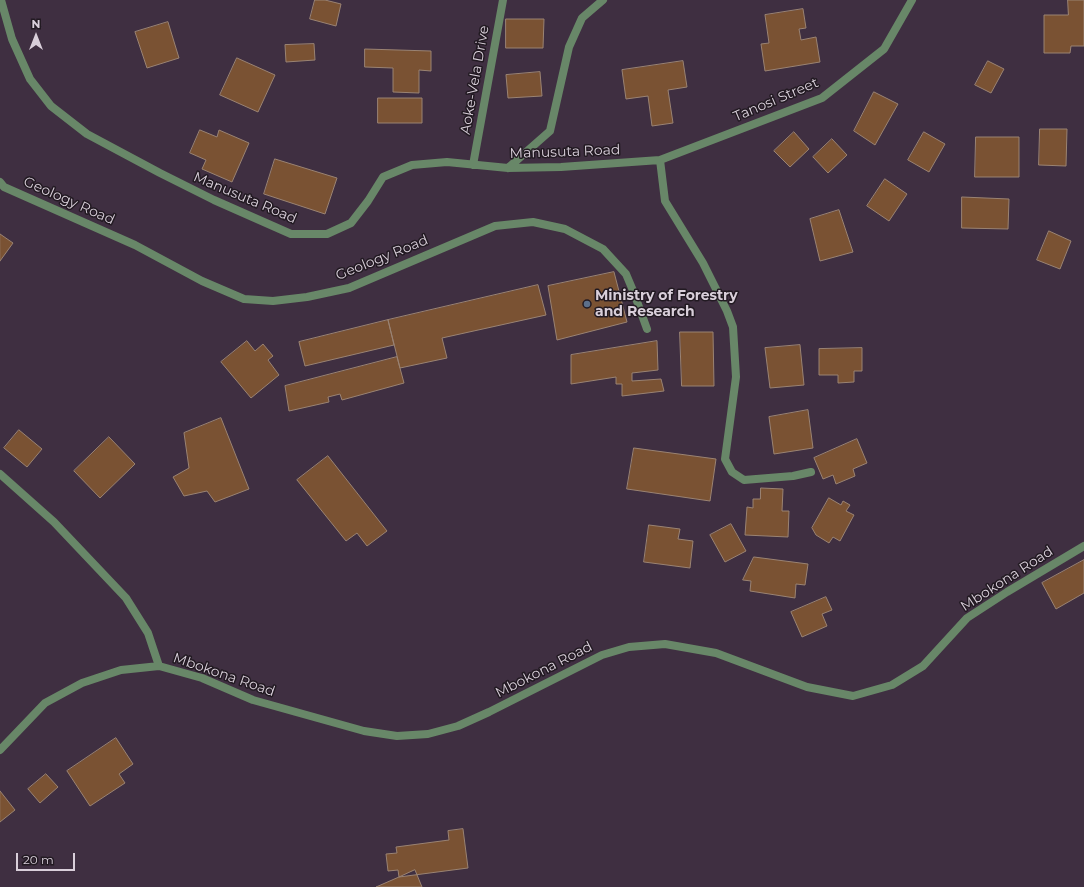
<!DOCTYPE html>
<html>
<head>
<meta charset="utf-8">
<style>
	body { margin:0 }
	#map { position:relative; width:1084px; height:887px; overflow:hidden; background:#3f2f41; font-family:Montserrat,sans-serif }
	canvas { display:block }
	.north { position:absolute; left:16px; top:16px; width:40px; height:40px; -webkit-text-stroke:3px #221a22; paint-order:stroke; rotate:0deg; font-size:11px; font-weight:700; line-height:16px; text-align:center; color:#d9cfda }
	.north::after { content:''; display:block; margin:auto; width:14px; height:18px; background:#d9cfda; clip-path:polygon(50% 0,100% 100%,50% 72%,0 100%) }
	.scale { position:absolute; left:16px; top:853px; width:59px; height:18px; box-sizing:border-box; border:2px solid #d9cfda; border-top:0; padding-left:5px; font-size:12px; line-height:14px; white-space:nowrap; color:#d9cfda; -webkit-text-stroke:3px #221a22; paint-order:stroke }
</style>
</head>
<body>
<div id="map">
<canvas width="1084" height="887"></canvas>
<div class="north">N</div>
<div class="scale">20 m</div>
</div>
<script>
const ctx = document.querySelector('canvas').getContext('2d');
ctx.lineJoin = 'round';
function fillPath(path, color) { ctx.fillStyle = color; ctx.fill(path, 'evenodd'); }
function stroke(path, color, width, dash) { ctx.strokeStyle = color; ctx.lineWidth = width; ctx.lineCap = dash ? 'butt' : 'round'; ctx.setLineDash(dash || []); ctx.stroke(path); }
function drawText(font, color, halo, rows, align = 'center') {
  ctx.font = font + ' Montserrat,sans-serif'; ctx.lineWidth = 3; ctx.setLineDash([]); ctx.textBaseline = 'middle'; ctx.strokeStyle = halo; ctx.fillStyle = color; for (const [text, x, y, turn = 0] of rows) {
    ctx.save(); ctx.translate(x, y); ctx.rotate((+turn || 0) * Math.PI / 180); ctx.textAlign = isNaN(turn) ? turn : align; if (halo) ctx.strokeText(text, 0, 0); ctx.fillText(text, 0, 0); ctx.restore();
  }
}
const building = new Path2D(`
	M315,0H325L341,4L336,26L310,19Z
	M1068,0H1084V46H1071L1070,53H1044V15H1068Z
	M803,9L806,28L799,29L801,40L816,37L820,62L765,71L761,44L769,43L765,15Z
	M506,19H544L543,48H506Z
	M168,22L179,58L147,68L135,32Z
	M314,44L315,60L286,62L285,45Z
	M365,49L431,51V71L419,70V93L393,92V68L365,67Z
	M237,58L275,75L258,112L220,95Z
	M683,61L687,87L668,90L673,123L652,126L648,96L626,99L622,70Z
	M988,61L1004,69L991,93L975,85Z
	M540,72L542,96L508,98L506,75Z
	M874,92L898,104L875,145L854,131Z
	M378,98H422V123H378Z
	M1040,129H1067L1066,166L1039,165Z
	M200,130L217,137L219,130L249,143L232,182L202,169L206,160L190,153Z
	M794,132L809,149L790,167L774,151Z
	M924,132L945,144L929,172L908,160Z
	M976,137H1019V177H975Z
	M832,139L847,155L828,173L813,157Z
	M275,159L337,178L325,214L264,194Z
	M885,179L907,194L889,221L867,206Z
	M962,197L1009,199L1008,229L962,228Z
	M839,210L853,252L820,261L810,219Z
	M1049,231L1071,241L1060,269L1037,260Z
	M0,234L13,243L0,261Z
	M614,272L627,322L557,340L548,286Z
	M538,285L546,315L442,338L447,358L400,368L388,320Z
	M388,320L394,345L305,366L299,342Z
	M680,332H713L714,386H682Z
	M247,341L255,351L263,344L273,356L268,360L279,375L251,398L221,362Z
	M657,341L658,370L632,373V381L661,379L664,391L622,396V384H616V377L571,384V355Z
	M800,345L804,385L770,388L765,348Z
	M862,348V371H854V382L838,383V375H819V349Z
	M397,357L404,383L342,400L340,394L328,397L329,402L289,411L285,386Z
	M808,410L813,448L774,454L769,417Z
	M221,418L249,489L215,502L207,491L184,496L173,477L189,468L184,433Z
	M19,430L42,449L27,467L4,448Z
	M109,437L135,464L100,498L74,471Z
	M857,439L867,463L853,469L855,476L836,484L833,475L823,479L814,458Z
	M634,448L716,459L710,501L627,489Z
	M328,456L387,531L367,546L357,533L346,541L297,480Z
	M761,488L783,489L782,511H789L788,537L745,535L747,507L753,508V499H760Z
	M829,498L841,505L843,501L850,505L846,511L854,515L840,541L833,537L829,543L816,535L812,528Z
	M731,524L746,551L725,562L710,535Z
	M649,525L680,529L678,539L693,541L690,568L644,562Z
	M754,557L808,564L805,585L796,584L795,598L750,591L751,581L743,580Z
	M1084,560V593L1056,609L1042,583Z
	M826,597L832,610L822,614L827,626L802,637L791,612Z
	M116,738L133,764L119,774L125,783L90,806L67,771Z
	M46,774L58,787L40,803L28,789Z
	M0,791L15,810L0,822Z
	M463,829L468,868L399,877L398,870L388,871L386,854L397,853L396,847L449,840L448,831Z
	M415,870L422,887H376L399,877Z`);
const minor = new Path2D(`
	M1,0L12,39L30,79L51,106L87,134L160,173L214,200L291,234H327L351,223L368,201L383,177L412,165L447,162L508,168L561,167L660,160L822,98L884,49L912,0
	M660,160L665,201L703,263L727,311L733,327L736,377L725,459L732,472L744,480L793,476L811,472
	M473,165L503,0
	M508,168L550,131L569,47L582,18L603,0
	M0,182L4,187L135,245L202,281L244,299L273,301L307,297L349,288L495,226L533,222L565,229L603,249L626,274L634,293L647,329
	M0,474L54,522L126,598L148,633L159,666
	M0,750L45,703L82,683L121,670L159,666L202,678L253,700L364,731L397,736L428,734L458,726L489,712L602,655L629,647L665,644L716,653L807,687L853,696L892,685L923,666L967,618L1007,592L1084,546`);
const markers = [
	[587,304,4,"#5c6f8a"]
];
const streetNames = [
	["Aoke-Vela Drive",475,80,-80],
	["Tanosi Street",776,100,-23],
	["Manusuta Road",565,152,-2],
	["Manusuta Road",245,198,23],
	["Geology Road",69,201,24],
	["Geology Road",382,258,-22],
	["Mbokona Road",1007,579,-33],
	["Mbokona Road",544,670,-27],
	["Mbokona Road",224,675,19]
];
const poiNames = [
	["Ministry of Forestry",595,296],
	["and Research",595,312]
];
fillPath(building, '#7a5233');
stroke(building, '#9a8373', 1);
stroke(minor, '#688768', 8);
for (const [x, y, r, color] of markers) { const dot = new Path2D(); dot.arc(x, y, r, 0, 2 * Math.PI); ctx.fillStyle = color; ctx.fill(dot); stroke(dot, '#221a22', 1.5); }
drawText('14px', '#d9cfda', '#221a22', streetNames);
drawText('bold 14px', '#d9cfda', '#221a22', poiNames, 'left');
</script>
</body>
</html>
